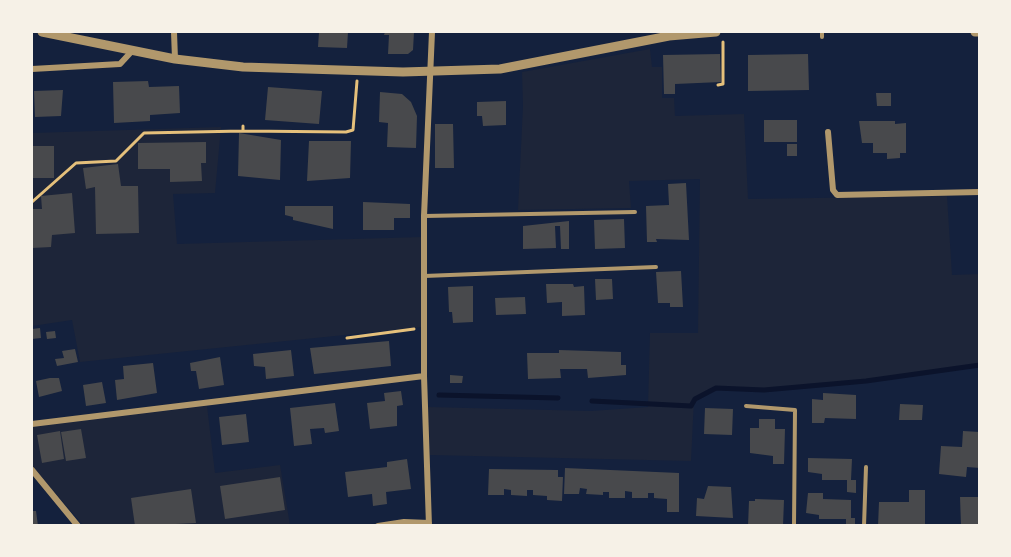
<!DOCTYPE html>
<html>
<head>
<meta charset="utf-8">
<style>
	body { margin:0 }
	#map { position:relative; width:1011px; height:557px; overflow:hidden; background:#14213d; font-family:Montserrat,sans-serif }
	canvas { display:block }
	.frame { position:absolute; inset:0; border:33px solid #f6f1e7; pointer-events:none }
</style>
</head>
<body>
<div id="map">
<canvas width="1011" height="557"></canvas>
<div class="frame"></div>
</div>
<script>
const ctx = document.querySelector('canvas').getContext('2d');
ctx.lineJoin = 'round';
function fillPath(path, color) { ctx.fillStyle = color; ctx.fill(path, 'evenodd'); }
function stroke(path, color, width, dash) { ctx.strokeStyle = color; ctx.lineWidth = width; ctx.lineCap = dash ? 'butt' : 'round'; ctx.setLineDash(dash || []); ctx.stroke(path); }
const green = new Path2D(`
	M650,49L652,67H662V98H674L675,116L744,114L748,199L947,196L952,275L979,274V364L865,381L764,389L716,387L694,399L691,461L430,455L428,407L591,411L648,407L650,333H698L700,179L629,181L631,208L518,210L523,106L522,72Z
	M221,127L215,193L173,194L177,244L423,237V327L80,362L72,320L32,326V133Z
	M207,406L215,473L280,465L290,525H83L32,466V427Z`);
const stream = new Path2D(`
	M439,395L558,398
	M592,401L691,406L695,399L716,388L764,390L866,381L980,365`);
const building = new Path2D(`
	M319,32H348L347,48L318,47Z
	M385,32H414L413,50L408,54H388L389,35H384Z
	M720,54L721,82L675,84V94H664L663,55Z
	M808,54L809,90L748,91V55Z
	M148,81L149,87L179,86L180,113L150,115V121L114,123L113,82Z
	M268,87L322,91L319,124L265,120Z
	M63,90L61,116L35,117L34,91Z
	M380,92L402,94L411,102L417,116L416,148L387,147L388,123L379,122Z
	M876,93H891V106H877Z
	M506,101V125L483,126L482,116H477V102Z
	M764,120H797V142H764Z
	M859,121H895V124L906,123V153H900V158L887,159V153H873V143H862Z
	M435,124H453L454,168H435Z
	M239,133L281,140L280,180L238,176Z
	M309,141H351L350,178L307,181Z
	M206,142V163H201L202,181L170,182V169H138V143Z
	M787,144H797V156H787Z
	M32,146H54V178H32Z
	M118,164L121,186H138L139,233L96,234L95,187L86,189L83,168Z
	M686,183L689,240L656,239L657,242H647L646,206L669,205L668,184Z
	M72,193L75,233L52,235L51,247L32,248V209H42L41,196Z
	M363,202L410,204V218H394V230H363Z
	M285,206H333V229L293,220V217L285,215Z
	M624,219L625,248L595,249L594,220Z
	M569,221V249H561L560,226H555L556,248L523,249V226Z
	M681,271L683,307H670V303H658L656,272Z
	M595,279H612L613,299L596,300Z
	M546,284H573L574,287L584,286L585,315L562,316V302L547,303Z
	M473,286V322L453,323L452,312H449L448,287Z
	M525,297L526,314L496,315L495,298Z
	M40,328L41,338L32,339V329Z
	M55,331L56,338L47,339L46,332Z
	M389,341L391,366L314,374L310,348Z
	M75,349L78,362L57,366L55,359L64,358L62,351Z
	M291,350L294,376L266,379L265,367L254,366L253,354Z
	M559,350L621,352V365H626V375L588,378L587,369H560L561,378L528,379L527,353H559Z
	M220,357L224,385L199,389L196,371H191L190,363Z
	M153,363L157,393L117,400L115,380L124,379L123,366Z
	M450,375L463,376L462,383H450Z
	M50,378H59L62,391L39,397L36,381Z
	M102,382L106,403L86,406L83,385Z
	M401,391L403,405L397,406V426L370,429L367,403L385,401L384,393Z
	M823,393L856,395V419L825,418L824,423H812V399L823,400Z
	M335,403L339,431L325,433L324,428L310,429L312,444L294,446L290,408Z
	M900,404L923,405L922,420H899Z
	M705,408L733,409L732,435L704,434Z
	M246,414L249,442L222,445L219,417Z
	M759,419H775V429H785L784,464H773V456L750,453V428H759Z
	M81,429L86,458L66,461L61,432Z
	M60,431L64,459L42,463L37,435Z
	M963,431L980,432V468L967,467L966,477L939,474L941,446L962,447Z
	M808,458L852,459L851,480H856V493L847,492V480H822V474L808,472Z
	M407,459L411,489L386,492L387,504L373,506L372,494L348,497L345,472L387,467V462Z
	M565,468L679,473V512H667V499L654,498V493H648V498H632V492L625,491V498H609V492H603V495L586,494L587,489L580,488L579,494H564Z
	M489,469L558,470V477H563L562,501L547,500V496L533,495V490H527V496L511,495V490L504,489V495H488Z
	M280,477L285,510L225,519L220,486Z
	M708,486L731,487L733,518L696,516L697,498L704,499Z
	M191,489L196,523L135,526L131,498Z
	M909,490H925V526H878L879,502H909Z
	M808,493H823V499L851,500V518H855V526H846V519H819V515L806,513Z
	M960,497H980V526H961Z
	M755,499L784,500L783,526H748L749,501H755Z
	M32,511H36L38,526H32Z`);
const path = new Path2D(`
	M718,85L723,84V42
	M243,131L346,132L353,130L357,81
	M32,202L76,163L116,161L144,133L243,131V126
	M347,338L414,329`);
const service = new Path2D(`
	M822,32V37
	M424,216L635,212
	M424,276L656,267
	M746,406L795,410L794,526
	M864,526L866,467`);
const minor = new Path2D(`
	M174,32L175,59
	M32,69L120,64L132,51
	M828,132L833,190L837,195L980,192
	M32,424L424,376
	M32,470L78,526
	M378,526L404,522L429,523
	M429,526L424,376V216L432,32`);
const tertiary = new Path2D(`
	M42,32L175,59L243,67L403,72L500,69L669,36L716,32
	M975,32H980`);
fillPath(green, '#1d2539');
stroke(stream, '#0b132b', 5);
fillPath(building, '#48494c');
stroke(path, '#e5c07b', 3);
stroke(service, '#b1986c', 4);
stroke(minor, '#b1986c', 6);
stroke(tertiary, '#b1986c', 9);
</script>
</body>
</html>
